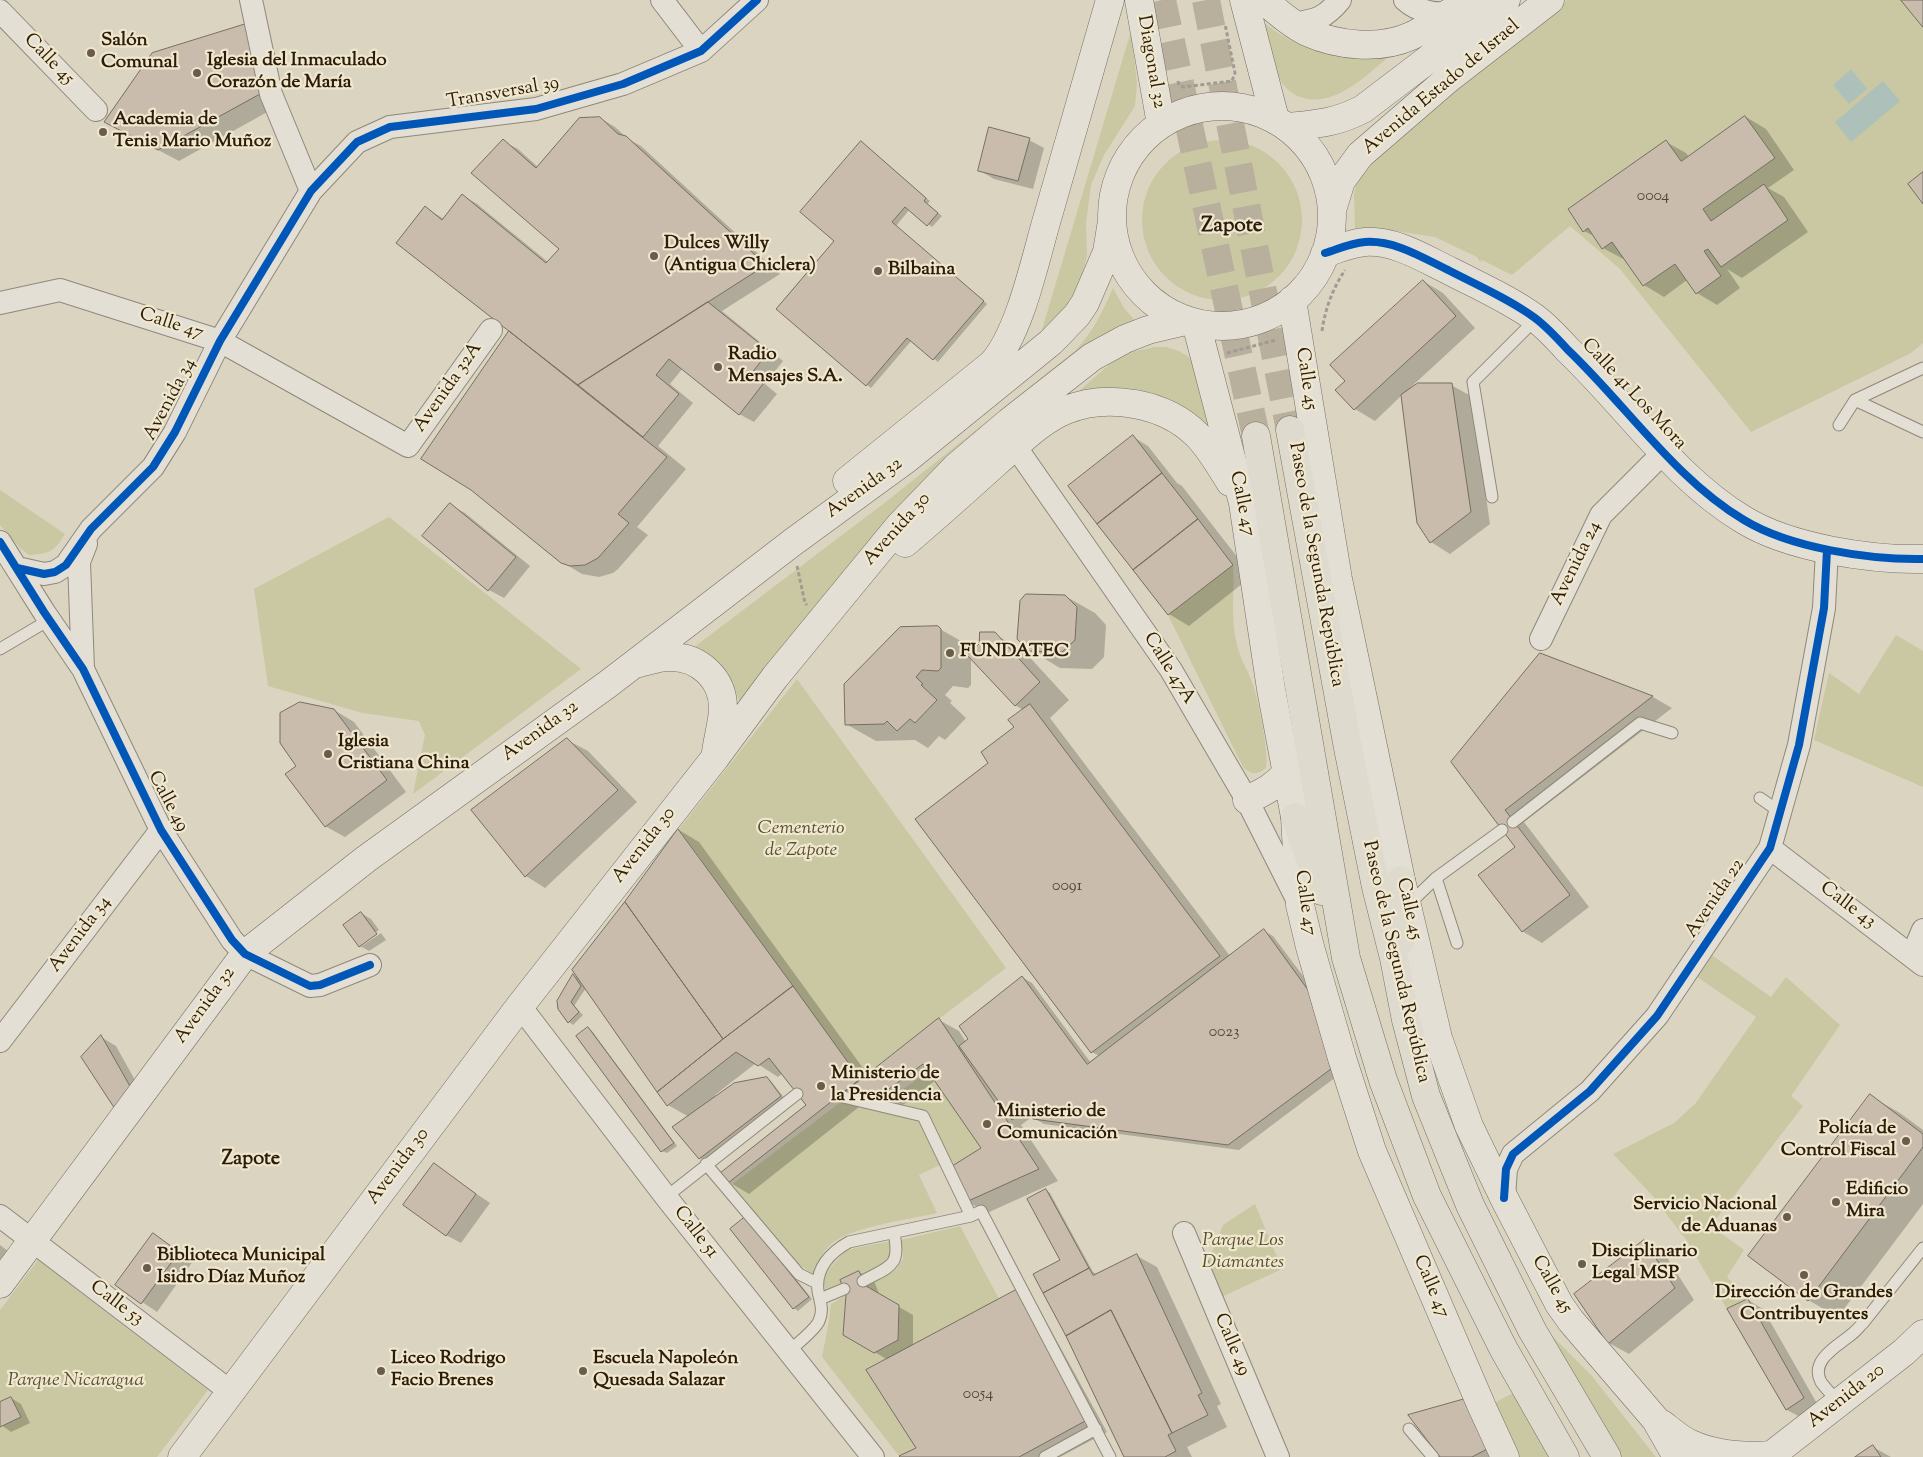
<!DOCTYPE html>
<html>
<head>
<meta charset="utf-8">
<style>
	body { margin:0 }
	canvas { display:block; background:#dbd4c0 }
</style>
</head>
<body>
<canvas width="1923" height="1457"></canvas>
<script>
const ctx = document.querySelector('canvas').getContext('2d');
ctx.lineJoin = 'round';
function fillPath(path, color) { ctx.fillStyle = color; ctx.fill(path, 'evenodd'); }
function stroke(path, color, width, dash) { ctx.strokeStyle = color; ctx.lineWidth = width; ctx.lineCap = dash ? 'butt' : 'round'; ctx.setLineDash(dash || []); ctx.stroke(path); }
function drawText(font, color, halo, rows, align = 'center') {
  ctx.font = font + ' "Sorts Mill Goudy",serif'; ctx.lineWidth = 4.5; ctx.setLineDash([]); ctx.textBaseline = 'middle'; ctx.strokeStyle = halo; ctx.fillStyle = color; for (const [text, x, y, turn = 0] of rows) {
    ctx.save(); ctx.translate(x, y); ctx.rotate((+turn || 0) * Math.PI / 180); ctx.textAlign = isNaN(turn) ? turn : align; if (halo) ctx.strokeText(text, 0, 0); ctx.fillText(text, 0, 0); ctx.restore();
  }
}
const green = new Path2D(`
	M1567,0H1923V343L1911,353L1751,432L1620,269L1570,226L1512,275L1482,260L1480,262L1477,257L1435,237L1376,228L1355,230L1354,193L1357,181L1376,147Z
	M1264,23C1310,58 1336,54 1391,55C1376,67 1360,83 1342,92C1316,106 1288,101 1276,72C1269,57 1268,39 1264,23Z
	M1131,31L1137,83L1135,106L1104,155L1091,185L1086,223L1087,255L1083,273L1068,305L1041,333Z
	M1142 220a80 80 0 1 1 160 0a80 80 0 1 1-160 0Z
	M1113,288L1124,308L1138,324L934,474L841,575L740,703C729,670 717,668 689,651L887,501L1076,350C1093,332 1103,311 1113,288Z
	M1155,347H1166L1179,351L1189,357L1203,375L1210,428C1183,406 1152,385 1115,389C1101,390 1087,393 1073,396L1117,358L1126,353Z
	M0,490L65,534C53,553 50,553 29,555L20,548L0,525Z
	M389,517L581,669L413,794L425,735L419,721L363,713L268,686L254,589Z
	M1233,565C1235,592 1230,618 1237,645C1240,660 1250,673 1254,688C1259,704 1269,753 1266,768C1258,775 1251,775 1243,767L1168,615Z
	M1896,635L1923,651V787L1814,740L1829,673L1859,694Z
	M797,679L1006,968L860,1079L679,829Z
	M1709,953L1771,997L1786,977L1840,1025L1791,1096L1803,1106L1711,1226L1744,1250L1727,1277L1748,1299L1727,1309L1687,1241L1652,1195L1613,1154L1674,1123L1695,1104L1756,1017L1694,975Z
	M929,1071L981,1148L954,1165L925,1112L889,1099Z
	M842,1101L920,1120L942,1164L919,1175L937,1213C911,1219 845,1228 829,1246C821,1254 817,1264 813,1274L788,1257L730,1186Z
	M1255,1204L1282,1269L1219,1298L1206,1266L1223,1225Z
	M960,1226L999,1299L916,1448L899,1456L822,1357L829,1321L831,1304L846,1295L843,1335L874,1353L898,1340L899,1305L866,1286L897,1269L903,1258L901,1240Z
	M892,1241L889,1260L862,1278L859,1271L840,1279L842,1285L826,1293L823,1280L827,1271L845,1252L855,1248Z
	M38,1260L208,1390L157,1457H0V1310Z
	M1549,1333L1591,1375L1656,1457H1616Z
	M1513,1393L1551,1457H1515L1490,1405Z`);
const water = new Path2D(`
	M1851,69L1867,89L1849,104L1833,85Z
	M1883,81L1900,101L1851,142L1835,122Z`);
const shadow = new Path2D(`
	M246,25L280,105L179,161L105,122Z
	M1746,117L1766,129L1794,170L1768,188L1784,197L1808,232L1742,278L1727,269L1740,288L1717,305L1697,293L1687,280L1664,297L1644,285L1625,258L1623,259L1603,248L1596,237L1584,231L1666,142L1686,153L1689,157Z
	M600,118L615,127L628,139L641,146L780,274L722,311L783,361L765,384L777,394L754,422L739,414L683,368L670,384L693,403L658,446L686,469L637,527L648,535L618,569L613,573L599,577L582,574L562,562L510,331L426,208L444,219L462,195L477,204L548,262L560,249L503,141L518,149L539,168Z
	M1029,140L1044,148L1033,189L994,179L979,170Z
	M865,145L930,201L927,204L942,216L932,227L910,209L896,226L987,304L938,362L912,340L871,388L777,309L835,241Z
	M1423,281L1443,293L1475,328L1411,387L1412,389L1451,385L1471,396L1490,524L1450,554L1431,542L1402,395L1375,421L1355,409L1346,381Z
	M1133,437L1148,446L1177,483L1182,486L1252,576L1189,626L1169,614L1098,523Z
	M450,505L465,513L530,566L504,598L489,590Z
	M1065,596L1095,613L1106,625L1104,657L1092,669L1060,668L1030,650Z
	M938,628L968,645L971,647V654L994,634L1024,651L1069,700L1050,718L1230,956L1264,931L1273,936L1318,996L1340,1074L1239,1150L1044,1124L1032,1117L1021,1125L1058,1181L987,1213L967,1201L983,1148L936,1080L899,1108L864,1103L749,1194L729,1182L807,1105L783,1073L778,1077L756,1063L715,1095L716,1097L766,1079L771,1081L785,1099L705,1161L700,1158L689,1117L668,1105L586,988L574,1006L583,1015L573,1025L569,1022L559,1008L573,975L580,979L626,903L679,830L699,842L868,1075L939,1020L959,1031L966,1042L1022,977L1032,983L1091,1063L1099,1056L1092,1052L916,819L990,763L1015,727L1023,710L1015,705L971,658V685L968,688L953,686L945,695L952,701L950,703L966,718L945,740L939,736L928,748L915,740L876,741L846,724Z
	M1540,654L1653,697L1672,708L1524,822L1589,907L1542,943L1522,931L1517,847L1452,762Z
	M334,710L354,722L406,792L345,837L325,826L298,766Z
	M567,740L588,751L637,802L545,888L526,876Z
	M361,913L371,919L379,930L362,943V946L381,933L386,940L369,951L360,946Z
	M588,1028L592,1031L677,1146L667,1153L662,1151Z
	M101,1037L116,1046L145,1098L131,1116Z
	M1870,1096L1900,1113L1923,1130V1204L1838,1317L1808,1300Z
	M434,1165L490,1203L461,1243L446,1235Z
	M1046,1190L1050,1193L1093,1272L1097,1274L1137,1256L1157,1267L1221,1404L1217,1406L1227,1427L1187,1447L1192,1457H1125L1045,1293L1062,1260Z
	M750,1221L812,1299L798,1311L794,1308L731,1230Z
	M153,1234L193,1261L157,1312L117,1285Z
	M1644,1242L1664,1253L1694,1300L1629,1354L1609,1343Z
	M0,1245L12,1254L0,1268Z
	M859,1272L874,1281L880,1296L913,1315V1347L1016,1291L1036,1303L1107,1432L1060,1457H901L918,1448L888,1360L844,1334Z
	M1748,1300L1763,1309L1819,1407L1802,1418L1787,1410L1729,1310Z
	M11,1398L21,1404L30,1423L11,1432L0,1424V1403Z
	M1465,1400L1502,1457H1442Z
	M1873,1447L1891,1457H1857Z`);
const building = new Path2D(`
	M1901,0H1923V27Z
	M246,24L260,94L158,150L104,122L152,53Z
	M1745,116L1775,158L1703,209L1711,221L1764,184L1788,220L1721,267L1708,249L1704,251L1721,276L1696,294L1675,264L1643,286L1612,242L1602,249L1588,228L1583,232L1568,209L1666,140L1681,161Z
	M600,117L618,134L626,136L766,265L578,385L396,243L425,206L442,220L462,194L546,263L559,249L471,173L503,139L536,168L579,118Z
	M989,127L1030,138L1018,181L978,171Z
	M861,141L926,198L924,201L938,213L927,226L905,207L892,222L984,301L933,360L907,338L866,386L776,309L834,241L800,212Z
	M1923,172V204L1908,184Z
	M1423,280L1456,316L1354,410L1335,390L1345,381L1330,365Z
	M708,302L769,351L751,374L763,384L739,415L669,359L656,375L679,394L643,437L578,385Z
	M509,331L667,457L618,514L629,523L598,558L585,565L570,566L561,563L471,490L421,459Z
	M1418,383H1452L1471,512L1430,543L1417,523L1401,395Z
	M1133,435L1162,473L1097,524L1068,486Z
	M1162,473L1198,519L1133,570L1097,524Z
	M450,503L516,557L488,591L422,536Z
	M1198,519L1233,565L1168,615L1133,570Z
	M1026,594L1065,595L1077,607L1075,640L1062,652L1029,651L1017,639L1020,601Z
	M938,626L941,629V668L938,671L922,670L916,677L923,684L921,685L937,700L915,723L910,719L897,731L887,721L884,724L845,725L844,684L900,627Z
	M980,632H995L1040,682L1015,706L967,655L979,644Z
	M1540,653L1653,696L1505,810L1570,895L1522,932L1478,875L1515,847L1451,762Z
	M300,702L334,709L387,780L325,827L285,774L296,766L280,743V713Z
	M1030,704L1220,956L1091,1053L915,819L988,763L981,752L1014,727L1008,720Z
	M567,738L618,790L525,877L471,810Z
	M678,829L793,986L723,1039L625,902Z
	M625,902L723,1039L657,1092L572,970Z
	M361,912L377,934L359,947L343,925Z
	M1264,929L1308,990L1331,1069L1228,1145L1033,1119L1025,1110L1012,1120L959,1046L968,1039L959,1026L1022,976L1087,1064Z
	M573,974L581,986L571,1002L579,1012L568,1023L558,1009L557,1001Z
	M793,986L860,1079L728,1183L720,1173L806,1105L769,1058L758,1066L736,1052L667,1106L657,1092L723,1039Z
	M939,1018L1039,1169L966,1202L949,1168L981,1148L923,1064L878,1097L868,1099L844,1093Z
	M588,1027L674,1143L661,1152L576,1036Z
	M101,1035L131,1088L115,1109L81,1057Z
	M767,1077L781,1096L699,1159L672,1127L734,1083Z
	M1870,1094L1923,1134V1147L1808,1301L1748,1256Z
	M434,1163L476,1194L446,1236L403,1205Z
	M1046,1189L1089,1268L1043,1293L1033,1274L1060,1260L1027,1199Z
	M745,1217L809,1297L793,1309L730,1229Z
	M153,1233L179,1252L141,1304L115,1285Z
	M1644,1240L1675,1288L1608,1344L1574,1294Z
	M1137,1254L1202,1393L1198,1395L1208,1415L1172,1433L1111,1310L1066,1336L1043,1293L1089,1268L1093,1275Z
	M859,1271L866,1286L899,1305L898,1340L874,1353L843,1335L846,1295L840,1280Z
	M1016,1290L1087,1420L1019,1457H900L899,1456L916,1448L866,1370Z
	M1748,1299L1804,1398L1786,1410L1727,1309Z
	M1111,1310L1172,1433L1168,1435L1176,1451L1165,1457H1124L1066,1336Z
	M11,1397L21,1417L0,1427V1402Z
	M1465,1399L1489,1448L1472,1457H1440L1408,1415Z
	M1873,1445L1881,1457H1855Z`);
const highwayTunnel = new Path2D(`
	M1162,0L1256,436
	M1206,0L1290,430`);
const path = new Path2D(`
	M1178,81L1179,85L1183,87L1232,81L1235,73L1225,24
	M1322,331C1325,309 1333,288 1345,270
	M1227,353L1276,340
	M797,566L805,603L807,605`);
const lane = new Path2D(`
	M1923,368L1855,400L1923,432
	M1839,425L1855,400
	M1492,497L1473,382L1536,319
	M0,649L49,620
	M1760,798L1780,812
	M1513,822L1640,723L1672,733
	M1436,878L1457,943
	M1408,905L1436,878L1502,830
	M839,1096L923,1116L971,1216
	M706,1164L799,1274L817,1283
	M666,1197L797,1094
	M863,1281C890,1266 901,1267 894,1233
	M820,1299L844,1289
	M789,1351C797,1344 815,1330 819,1321C824,1310 820,1302 818,1291C815,1268 831,1252 849,1242L971,1216L981,1211L1110,1457
	M1839,1403C1833,1396 1826,1389 1821,1382C1809,1360 1839,1345 1852,1334C1856,1331 1859,1327 1863,1323L1923,1248
	M1409,1429L1433,1457
	M1045,1457L1096,1429`);
const street = new Path2D(`
	M251,0L271,94L311,191
	M662,0L701,51
	M1405,0C1417,11 1442,19 1455,8
	M0,11L96,110
	M1294,24C1317,20 1325,18 1340,0
	M0,303L60,290L220,341L408,446L491,330
	M1015,446L1171,670L1247,800L1298,901
	M0,542L44,612L83,669L161,830L232,940L245,954L310,986L320,985L370,965
	M17,568L44,574L55,572L66,565L91,529L153,467L175,432L220,341L311,191L357,142L390,127L536,109L623,84L701,51L757,0
	M1541,639L1601,515L1664,452
	M83,669L79,562L86,544
	M1770,848L1923,965
	M1912,956L1923,930
	M520,1006L666,1197L873,1457
	M0,1041L161,830
	M1504,1198L1506,1169L1513,1154L1590,1091L1657,1016L1770,848L1799,745L1824,608L1827,550
	M0,1216L231,1392
	M1184,1233L1278,1457`);
const secondary = new Path2D(`
	M1139,0L1161,124
	M1244,0L1275,119
	M1264,0C1277,12 1291,24 1307,32C1338,46 1380,50 1411,36C1425,30 1437,19 1451,12C1458,8 1467,4 1475,0
	M1112 216a110 110 0 1 1 220 0a110 110 0 1 1-220 0Z
	M1287,127C1317,124 1336,123 1363,109L1506,0
	M1332,210L1341,181L1360,155L1448,79L1550,0
	M1325,253C1338,249 1351,243 1365,242C1395,240 1423,258 1450,271C1479,286 1509,299 1535,318C1547,327 1558,339 1568,350C1626,405 1675,479 1744,520C1790,548 1870,560 1923,559
	M1292,300L1338,579L1401,880L1438,1038L1469,1126L1504,1198L1559,1304L1571,1321L1656,1420L1677,1457
	M1196,323L1243,503L1271,689L1295,817L1300,905L1310,947L1342,1058L1372,1151L1482,1407L1505,1457
	M847,481L992,364C1020,333 1035,260 1047,219C1068,146 1089,73 1110,0
	M905,543C937,516 968,488 999,460C1019,443 1041,420 1066,410C1108,393 1165,403 1197,435C1210,448 1220,466 1230,482
	M639,663C648,661 659,657 669,657C699,656 724,679 723,710C722,724 718,738 716,752
	M1247,800C1264,792 1276,786 1287,772
	M0,1284L245,954L366,859L608,684L793,542L908,458L1051,342L1077,315L1085,303L1107,252L1112,221
	M1662,1424C1671,1431 1681,1440 1691,1444C1717,1456 1745,1457 1772,1455
	M182,1457L520,1006L715,758L775,677L900,525L956,467L1009,422L1092,357L1125,339L1148,330L1186,321
	M1769,1457L1904,1352L1923,1334`);
const highway = new Path2D(`
	M1290,430L1348,748L1376,887L1394,958L1406,1020L1426,1096L1470,1205L1532,1330L1607,1457
	M1256,436L1346,958L1383,1080L1427,1196L1503,1348L1565,1457
	M1295,817L1322,891
	M1400,942L1401,880`);
const cycleway = new Path2D(`
	M1325,253C1338,249 1351,243 1365,242C1395,240 1423,258 1450,271C1479,286 1509,299 1535,318C1547,327 1558,339 1568,350C1626,405 1675,479 1744,520C1790,548 1870,560 1923,559
	M0,542L44,612L83,669L161,830L232,940L245,954L310,986L320,985L370,965
	M17,568L44,574L55,572L66,565L91,529L153,467L175,432L220,341L311,191L357,142L390,127L536,109L623,84L701,51L757,0
	M1504,1198L1506,1169L1513,1154L1590,1091L1657,1016L1770,848L1799,745L1824,608L1827,550`);
const markers = [
	[91,53,5,"#6a5c4a"],
	[197,73,5,"#6a5c4a"],
	[103,132,5,"#6a5c4a"],
	[654,256,5,"#6a5c4a"],
	[878,271,5,"#6a5c4a"],
	[718,367,5,"#6a5c4a"],
	[950,653,5,"#6a5c4a"],
	[328,754,5,"#6a5c4a"],
	[821,1086,5,"#6a5c4a"],
	[987,1124,5,"#6a5c4a"],
	[1906,1141,5,"#6a5c4a"],
	[1836,1202,5,"#6a5c4a"],
	[1787,1217,5,"#6a5c4a"],
	[1582,1264,5,"#6a5c4a"],
	[147,1268,5,"#6a5c4a"],
	[1804,1275,5,"#6a5c4a"],
	[381,1371,5,"#6a5c4a"],
	[583,1371,5,"#6a5c4a"]
];
const numberNames = [
	["0004",1653,197],
	["0091",1067,887],
	["0023",1224,1033],
	["0054",978,1395]
];
const poiNames = [
	["Salón",101,42],
	["Comunal",101,64],
	["Iglesia del Inmaculado",207,62],
	["Corazón de María",207,84],
	["Academia de",113,121],
	["Tenis Mario Muñoz",113,143],
	["Dulces Willy",664,245],
	["(Antigua Chiclera)",664,267],
	["Bilbaina",888,271],
	["Radio",728,356],
	["Mensajes S.A.",728,378],
	["FUNDATEC",960,653],
	["Iglesia",338,743],
	["Cristiana China",338,765],
	["Ministerio de",831,1075],
	["la Presidencia",831,1097],
	["Ministerio de",997,1113],
	["Comunicación",997,1135],
	["Policía de",1896,1130,"right"],
	["Control Fiscal",1896,1152,"right"],
	["Edificio",1846,1191],
	["Mira",1846,1213],
	["Servicio Nacional",1777,1206,"right"],
	["de Aduanas",1777,1228,"right"],
	["Disciplinario",1592,1253],
	["Legal MSP",1592,1275],
	["Biblioteca Municipal",157,1257],
	["Isidro Díaz Muñoz",157,1279],
	["Dirección de Grandes",1804,1294,"center"],
	["Contribuyentes",1804,1316,"center"],
	["Liceo Rodrigo",391,1360],
	["Facio Brenes",391,1382],
	["Escuela Napoleón",593,1360],
	["Quesada Salazar",593,1382]
];
const streetNames = [
	["Calle 45",48,60,46],
	["Diagonal 32",1150,62,80],
	["Avenida Estado de Israel",1442,88,-40],
	["Transversal 39",503,94,-10],
	["Calle 47",171,325,18],
	["Calle 45",1305,379,81],
	["Avenida 32A",449,388,-55],
	["Calle 41 Los Mora",1633,395,47],
	["Avenida 34",171,400,-62],
	["Avenida 32",865,489,-36],
	["Calle 47",1241,504,78],
	["Avenida 30",898,530,-48],
	["Avenida 24",1577,564,-64],
	["Paseo de la Segunda República",1315,565,80],
	["Calle 47A",1168,669,58],
	["Avenida 32",541,732,-36],
	["Calle 49",167,802,62],
	["Avenida 30",645,846,-52],
	["Avenida 22",1716,899,-56],
	["Calle 47",1304,903,82],
	["Calle 43",1847,906,37],
	["Calle 45",1408,909,77],
	["Avenida 34",81,935,-53],
	["Paseo de la Segunda República",1395,962,77],
	["Avenida 32",206,1006,-54],
	["Avenida 30",399,1167,-53],
	["Calle 51",695,1233,52],
	["Calle 45",1551,1285,60],
	["Calle 47",1430,1287,67],
	["Calle 53",116,1304,37],
	["Calle 49",1231,1345,67],
	["Avenida 20",1847,1397,-38]
];
const parkNames = [
	["Cementerio",801,830],
	["de Zapote",801,852],
	["Parque Los",1243,1242],
	["Diamantes",1243,1264],
	["Parque Nicaragua",76,1382]
];
const neighbourhoodNames = [
	["Zapote",251,1161]
];
const quarterNames = [
	["Zapote",1232,227]
];
fillPath(green, '#c9c8a2');
fillPath(water, '#aec0ba');
fillPath(shadow, '#0003');
fillPath(building, '#cabcad');
stroke(building, '#756f62', 1);
stroke(highwayTunnel, '#b8af9c', 28, [28, 14]);
stroke(lane, '#8e887a', 13);
stroke(street, '#8e887a', 24);
stroke(secondary, '#756f62', 29);
stroke(highway, '#756f62', 29);
stroke(path, '#a09c93', 3, [4, 2.5]);
stroke(lane, '#e3dfd5', 11);
stroke(street, '#e3dfd5', 22);
stroke(secondary, '#e3dfd5', 28);
stroke(highway, '#dedbce', 28);
stroke(cycleway, '#0057b8', 8);
for (const [x, y, r, color] of markers) { const dot = new Path2D(); dot.arc(x, y, r, 0, 2 * Math.PI); ctx.fillStyle = color; ctx.fill(dot); stroke(dot, '#efe7ce', 2); }
drawText('16px', '#544433', null, numberNames);
drawText('bold 19px', '#2d1c0a', '#efe7ce', poiNames, 'left');
drawText('19px', '#2d1c0a', '#efe7ce', streetNames);
drawText('italic 19px', '#584d30', '#efe7ce', parkNames);
drawText('bold 20px', '#2d1c0a', '#efe7ce', neighbourhoodNames);
drawText('bold 21px', '#2d1c0a', '#efe7ce', quarterNames);
</script>
</body>
</html>
